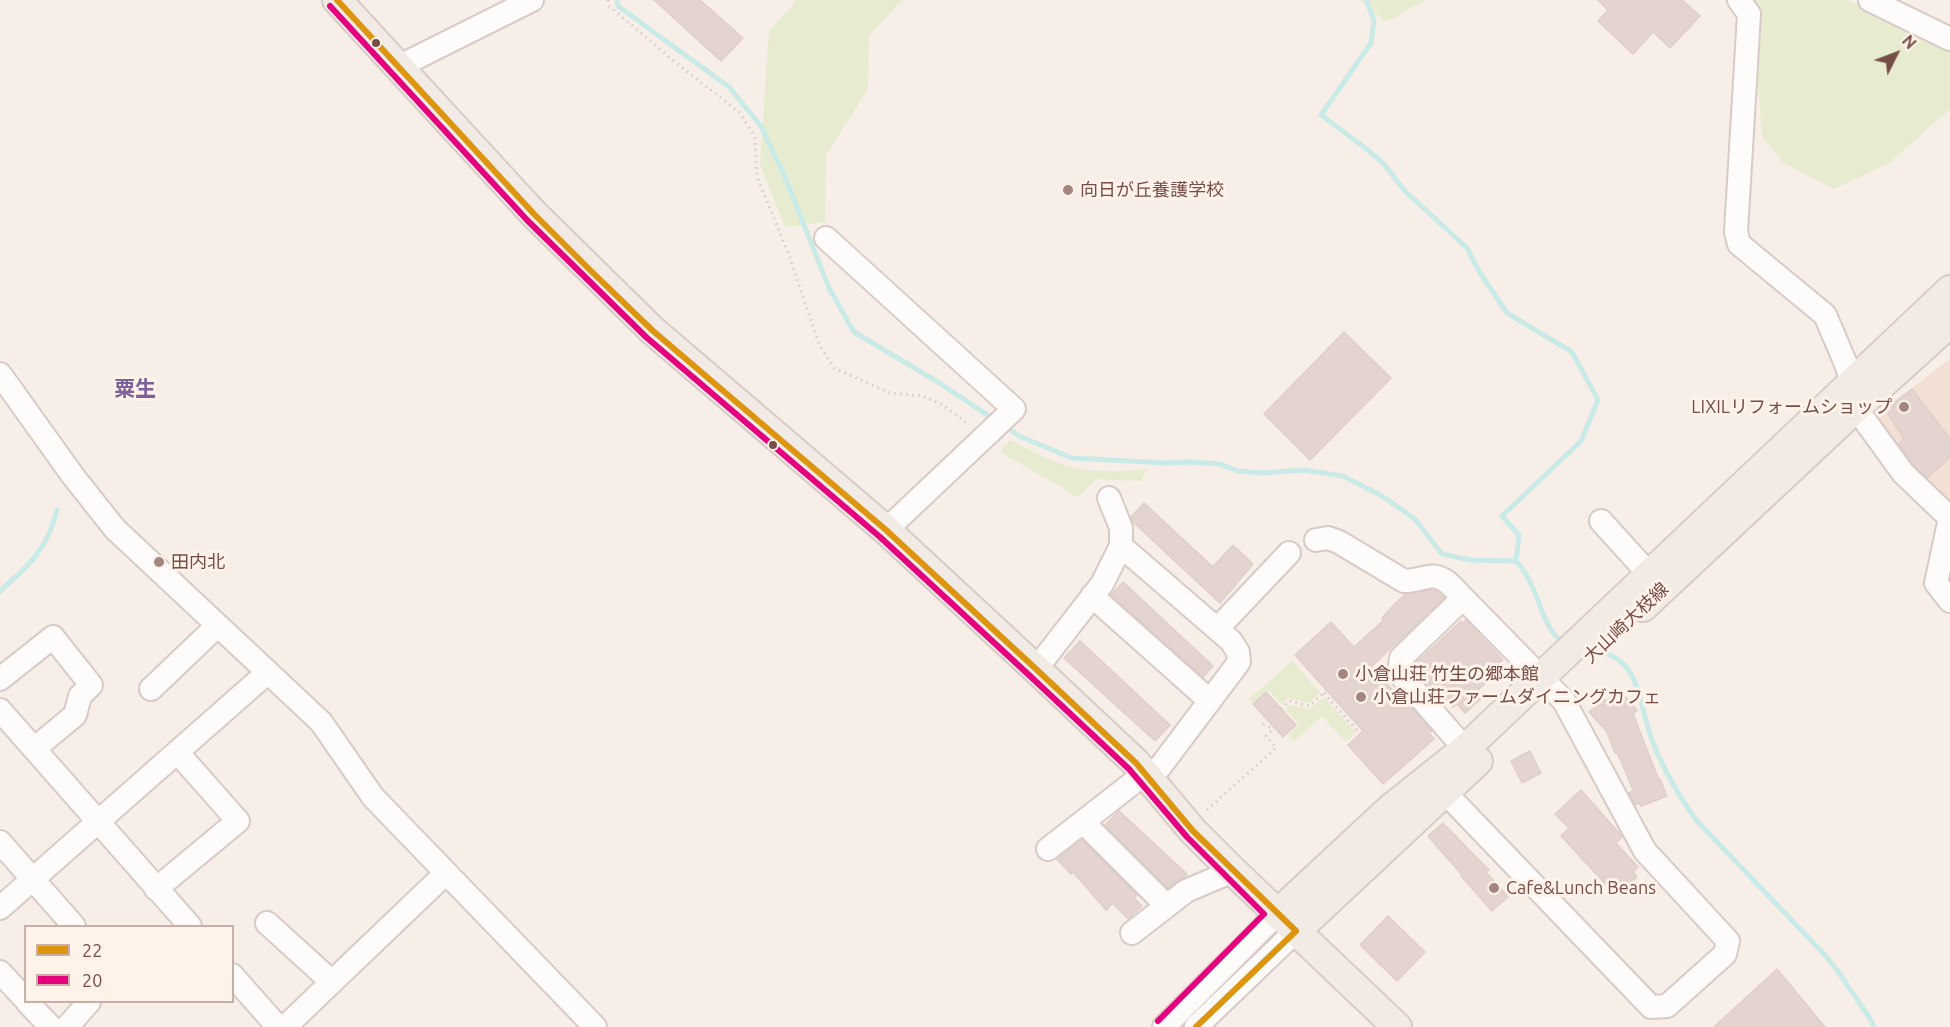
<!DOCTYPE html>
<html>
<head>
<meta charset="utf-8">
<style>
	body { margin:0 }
	#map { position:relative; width:1950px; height:1027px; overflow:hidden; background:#f7eee7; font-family:Ubuntu,sans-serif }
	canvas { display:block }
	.legend { position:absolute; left:24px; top:925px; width:210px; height:78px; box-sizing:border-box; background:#fff2e9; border:2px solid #c8b0a8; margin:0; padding:8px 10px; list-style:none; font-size:18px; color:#764e47 }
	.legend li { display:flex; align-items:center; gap:12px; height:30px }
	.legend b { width:30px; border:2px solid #c8b0a8 }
	.north { position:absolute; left:1866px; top:24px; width:60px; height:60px; -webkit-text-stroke:4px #fff2e9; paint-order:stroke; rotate:48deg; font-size:16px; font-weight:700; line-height:24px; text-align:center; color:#764e47 }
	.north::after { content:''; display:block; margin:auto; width:21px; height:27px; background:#764e47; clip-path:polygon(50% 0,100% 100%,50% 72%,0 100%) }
</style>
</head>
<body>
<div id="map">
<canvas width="1950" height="1027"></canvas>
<ul class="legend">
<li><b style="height:8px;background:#dd940e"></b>22</li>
<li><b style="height:8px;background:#e5007d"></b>20</li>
</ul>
<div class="north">N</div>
</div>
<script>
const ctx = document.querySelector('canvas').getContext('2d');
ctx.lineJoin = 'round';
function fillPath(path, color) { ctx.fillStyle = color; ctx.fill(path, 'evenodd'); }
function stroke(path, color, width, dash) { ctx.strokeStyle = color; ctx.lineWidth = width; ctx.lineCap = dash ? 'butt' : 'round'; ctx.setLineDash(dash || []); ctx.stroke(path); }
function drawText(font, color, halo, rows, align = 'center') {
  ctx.font = font + ' Ubuntu,"Noto Sans JP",sans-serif'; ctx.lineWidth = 6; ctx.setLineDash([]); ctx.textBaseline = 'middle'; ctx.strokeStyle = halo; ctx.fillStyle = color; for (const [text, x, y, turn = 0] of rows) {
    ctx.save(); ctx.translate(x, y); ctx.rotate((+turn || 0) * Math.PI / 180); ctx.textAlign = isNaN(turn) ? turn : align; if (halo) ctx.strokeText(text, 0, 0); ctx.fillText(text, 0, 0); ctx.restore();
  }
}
const residential = new Path2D(`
	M1950,359V507L1904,461L1875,416Z`);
const green = new Path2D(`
	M797,0H902L869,36L868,89L826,155L825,222L785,227L760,165L769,31Z
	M1360,0H1426L1386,22Z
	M1751,0H1848L1950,50V109L1889,163L1834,189L1782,162L1762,136Z
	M1010,440C1030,450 1049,461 1071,467C1095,473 1122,470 1147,470L1141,481L1096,479L1077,498C1053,480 1026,469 1001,452L1003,447Z
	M1292,661L1320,692L1309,703L1288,698L1281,704L1268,690L1253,703L1249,699Z
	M1324,697L1356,733L1346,742L1322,716L1294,741L1288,735L1299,724L1285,709L1291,705L1310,709Z`);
const stream = new Path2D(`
	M617,0L618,6L729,87L761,126L785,177L829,288L854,332L941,384L995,420
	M1366,0L1374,20L1371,43L1321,115L1364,147L1384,164L1404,190L1467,248L1480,273L1507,313L1572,352L1598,400L1581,441L1502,516L1519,535L1516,561
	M1006,427L1019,436L1072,458L1166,463L1191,462L1220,464L1238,471L1260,473L1304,470L1343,476L1382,496L1415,519L1442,554L1470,560L1516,561C1523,569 1528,576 1532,586C1541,604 1546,634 1566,644
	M0,591C29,566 48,548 57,510
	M1586,649C1645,654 1636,703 1654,745C1665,773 1679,796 1697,821L1824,954L1837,970L1869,1017L1874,1027`);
const building = new Path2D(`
	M654,0H700L743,38L721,61Z
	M1598,0H1682L1700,16L1670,48L1653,32L1633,54L1598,21L1608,10Z
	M1344,332L1391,378L1310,460L1264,414Z
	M1912,389L1950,439V457L1927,478L1913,464L1899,444L1904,439L1885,409Z
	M1144,503L1213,567L1233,545L1253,564L1220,603L1134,523L1131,517Z
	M1123,582L1213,666L1203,677L1111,595Z
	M1430,590L1437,592L1444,598L1371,667L1400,698L1402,697L1432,731L1429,733L1434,739L1383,784L1348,745L1363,731L1295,655L1331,622L1354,647L1384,620L1382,618L1388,611L1405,594Z
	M1466,620L1503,660L1499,663L1503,667L1478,690L1484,696L1465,713L1457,704L1453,707L1448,702L1446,704L1422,679L1416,670L1418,668L1415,664L1461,621L1463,623Z
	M1080,641L1170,725L1155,741L1064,658Z
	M1619,690L1637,710L1633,714L1659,780L1660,779L1667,796L1641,806L1640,803L1635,805L1629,793L1633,790L1617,752L1615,753L1607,732L1589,712L1604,699L1606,701Z
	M1266,692L1296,725L1283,737L1253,704Z
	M1530,751L1541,773L1522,783L1511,761Z
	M1581,790L1620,834L1622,837L1616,843L1638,867L1633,872L1637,877L1619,894L1614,889L1612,891L1561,836L1569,828L1555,814Z
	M1119,811L1187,874L1184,877L1168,888L1105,825Z
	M1443,823L1489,870L1486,872L1508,897L1492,911L1461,876L1462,875L1428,836Z
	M1082,840L1137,895L1134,898L1142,906L1128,919L1113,903L1106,910L1073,872L1071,874L1057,859Z
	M1388,916L1425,952L1397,981L1360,945Z
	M1777,969L1825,1027H1714Z`);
const path = new Path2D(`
	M608,0V5L670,58L740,113L755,137L757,177L789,255L819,344L834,368L890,393L923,396L943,405L968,424
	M1324,693L1360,734
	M1281,709L1289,701L1309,706L1326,691
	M1263,725L1268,720
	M1207,810L1276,748L1266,736L1272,730L1266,723`);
const minor = new Path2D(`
	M1739,0L1749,14L1736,232L1739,244L1825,315L1846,364L1863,418L1903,473L1950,518L1936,583L1950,601
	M1870,0L1950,39
	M398,67L532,0
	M826,238L1014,409L886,530
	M0,374L73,476L115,529L321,722L373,797L595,1027
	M1601,521L1649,574
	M1316,540L1328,538L1339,542L1404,581C1413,581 1419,579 1428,577C1444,574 1453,588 1463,598
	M1092,596L1210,701
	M1217,629L1289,553
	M1036,669L1102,584L1121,546
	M0,679L53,637L91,685L80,696L75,715L34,749
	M151,689L217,626
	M0,710L190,926
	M1434,781L1651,1007L1667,1006L1725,954L1728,941L1645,851L1564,701L1463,598L1401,658L1399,673L1465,749
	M1083,822L1166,905
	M0,842L74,926
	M1048,849L1134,782L1160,767L1239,662L1238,652L1231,641L1121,546V528L1109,498
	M156,889L238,821L177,752
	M0,908L267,673
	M267,923L332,982
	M1132,933L1186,891L1233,871
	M0,972L26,1000
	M232,975L278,1027
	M27,1002L51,1027
	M67,1027L89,1002
	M285,1027L446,873
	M1164,1027L1277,914
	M1196,1027L1296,931`);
const major = new Path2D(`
	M337,0L534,214L652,330L886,530L1036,669L1136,763L1193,831L1233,871L1397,1027
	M1643,607L1859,405L1950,323
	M1277,914L1390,809L1465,749L1950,290
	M1296,931L1478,761`);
const bus1 = new Path2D(`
	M337,0L534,214L590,270L652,330L886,530L1036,669L1136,763L1193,831L1296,931L1196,1027`);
const bus2 = new Path2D(`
	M330,6L527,220L584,276L646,337L880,537L1030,676L1129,769L1187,837L1264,914L1158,1021`);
const markers = [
	[376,43,5,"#764e47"],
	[1068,190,6,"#a3867f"],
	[1904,407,6,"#a3867f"],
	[773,445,5,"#764e47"],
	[159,562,6,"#a3867f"],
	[1343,674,6,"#a3867f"],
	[1361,697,6,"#a3867f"],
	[1494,888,6,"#a3867f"]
];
const poiNames = [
	["向日が丘養護学校",1080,190],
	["LIXILリフォームショップ",1892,407,"right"],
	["田内北",171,562],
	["小倉山荘 竹生の郷本館",1355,674],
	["小倉山荘ファームダイニングカフェ",1373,697],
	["Cafe&Lunch Beans",1506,888]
];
const streetNames = [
	["大山崎大枝線",1626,623,-43]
];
const quarterNames = [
	["粟生",135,389]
];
fillPath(residential, '#f2e0d5');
fillPath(green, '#e7ecd1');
stroke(stream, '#c9eae6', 5);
fillPath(building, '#e3d4cf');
stroke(building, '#e0cfc9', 1.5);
stroke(minor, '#d8cac6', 26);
stroke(major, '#d8cbc7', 32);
stroke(path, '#d8ccc9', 3, [1.5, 4.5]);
stroke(minor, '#fefcfb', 22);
stroke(major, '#f2eae4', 28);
stroke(bus1, '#dd940e', 6);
stroke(bus2, '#e5007d', 6);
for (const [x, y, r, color] of markers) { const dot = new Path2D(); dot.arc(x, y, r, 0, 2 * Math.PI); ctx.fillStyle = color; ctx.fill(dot); stroke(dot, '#fff2e9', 2); }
drawText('18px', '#764e47', '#fff2e9', poiNames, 'left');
drawText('18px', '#764e47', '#fff2e9', streetNames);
drawText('bold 21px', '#7b629a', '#fff2e9', quarterNames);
</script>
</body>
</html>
